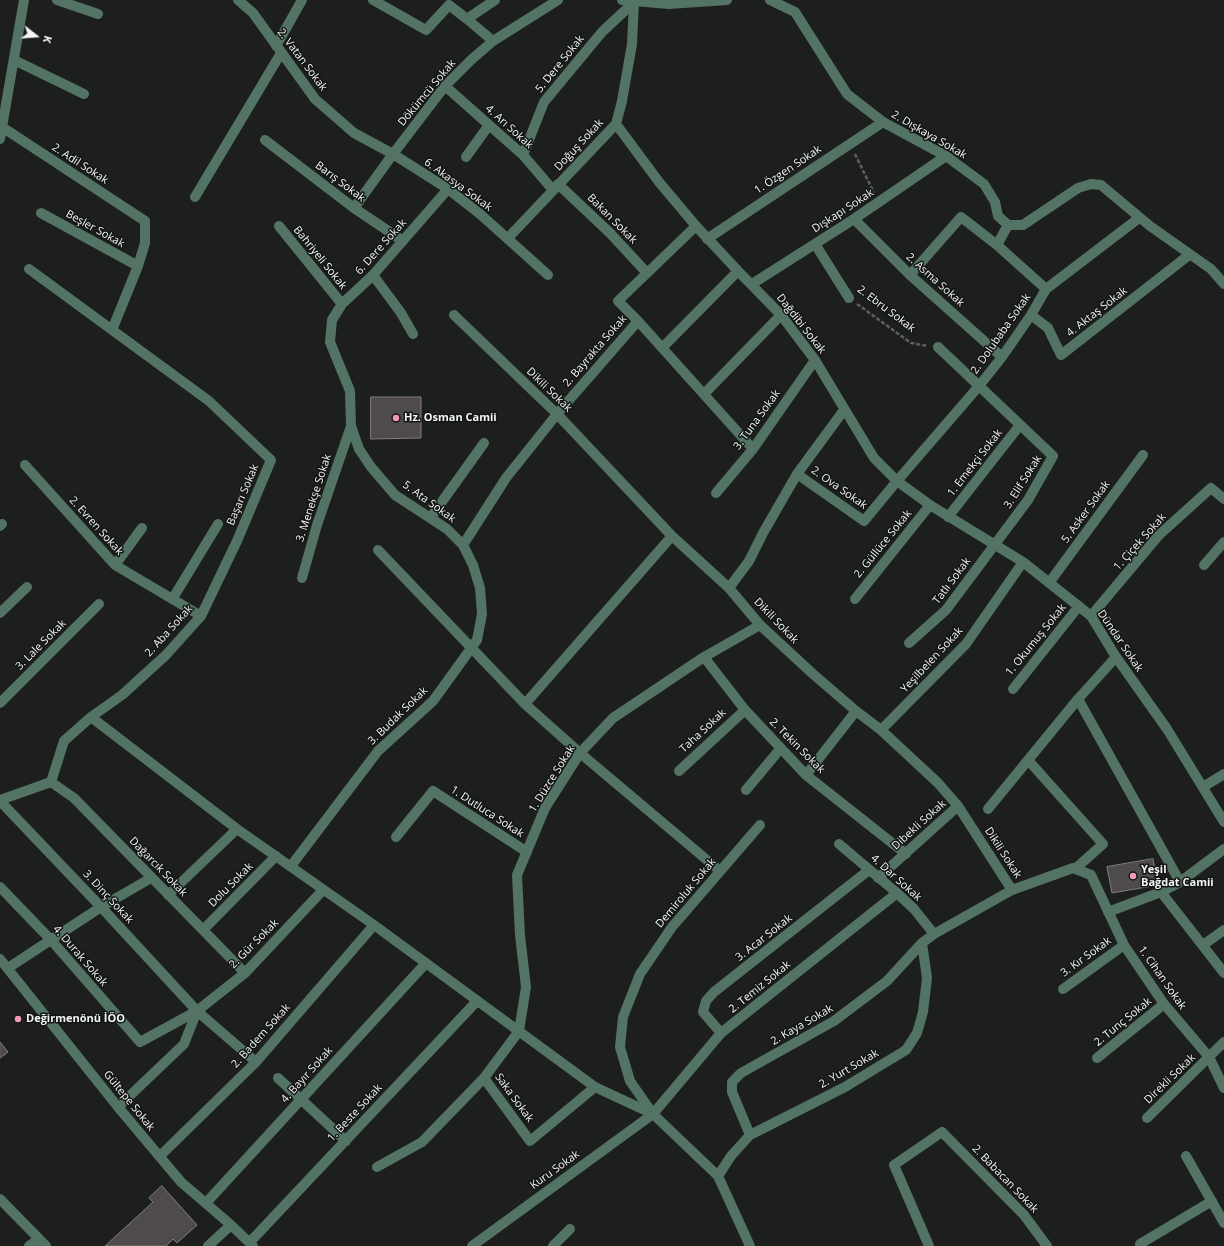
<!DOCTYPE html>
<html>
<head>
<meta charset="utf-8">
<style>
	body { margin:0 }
	#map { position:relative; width:1224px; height:1246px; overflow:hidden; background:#1c1f1e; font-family:"Open Sans",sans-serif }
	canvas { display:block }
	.north { position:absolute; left:16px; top:16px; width:40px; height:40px; -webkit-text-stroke:3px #131614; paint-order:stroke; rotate:107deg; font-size:11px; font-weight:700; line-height:16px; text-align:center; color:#f3f6f4 }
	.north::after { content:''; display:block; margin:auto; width:14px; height:18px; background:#f3f6f4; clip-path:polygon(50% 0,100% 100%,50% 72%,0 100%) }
</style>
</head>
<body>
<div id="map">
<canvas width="1224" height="1246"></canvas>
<div class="north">K</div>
</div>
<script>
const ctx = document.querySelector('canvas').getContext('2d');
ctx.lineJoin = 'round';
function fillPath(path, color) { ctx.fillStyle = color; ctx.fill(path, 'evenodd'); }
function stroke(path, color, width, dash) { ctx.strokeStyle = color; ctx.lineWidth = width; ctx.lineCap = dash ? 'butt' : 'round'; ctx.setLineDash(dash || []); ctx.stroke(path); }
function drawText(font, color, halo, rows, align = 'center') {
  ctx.font = font + ' "Open Sans",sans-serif'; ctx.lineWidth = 3; ctx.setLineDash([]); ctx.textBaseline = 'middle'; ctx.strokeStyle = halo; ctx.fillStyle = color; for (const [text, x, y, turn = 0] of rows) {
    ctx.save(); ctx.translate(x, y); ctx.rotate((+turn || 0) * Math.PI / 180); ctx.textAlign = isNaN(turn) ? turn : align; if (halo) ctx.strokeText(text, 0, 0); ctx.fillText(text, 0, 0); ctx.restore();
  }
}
const building = new Path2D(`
	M371,397H421V438L371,439Z
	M1153,859L1158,885L1112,893L1107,867Z
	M0,1042L8,1052L0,1058Z
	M162,1186L197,1225L177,1243L173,1239L166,1246H105L153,1202L149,1198Z`);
const path = new Path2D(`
	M855,154L874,193
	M857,304L911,343L928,346`);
const minor = new Path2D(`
	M57,0L98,14
	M238,0L253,13L315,99L354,133L393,154L448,189L480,214L548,275
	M373,0L426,30L449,5L467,19L495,0
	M467,19L493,41
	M276,46L302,0
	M14,60L84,94
	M445,86L523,155L553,190
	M616,124L659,182L696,226L738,271L781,315L815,360L874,458L897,481L930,505L1023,562L1091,616L1116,657L1167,729L1224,822
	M2,127L145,221V243L138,266L112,330
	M0,139L24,0
	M265,140L354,208L403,241
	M523,155L544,102L602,32L634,2
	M466,157L489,125
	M558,184L610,233L647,273
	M195,197L281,53
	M354,208L393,154L445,86L471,60L493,41L558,0
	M41,213L138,266
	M854,219L910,275L1002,357
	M279,226L342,304
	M508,238L616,124L622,101L632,44L634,2
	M707,239L883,122
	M815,244L849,298
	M997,245L1008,225
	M29,269L209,401L271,460L237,541L201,616L166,655L122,695L91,717L64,741L51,782
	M373,275L401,313L413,334
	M910,275L961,217L997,245L1046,289
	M752,284L854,219L946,156
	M454,315L557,414L672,536L729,588L760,625L813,674L856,711L881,730L938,783L958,806L1012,890L1073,868L1091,875L1124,945L1164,1004L1209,1057L1224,1088
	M1031,315L1048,328L1061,355L1189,255
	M638,321L753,449
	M663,347L738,271
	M704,394L781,315
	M25,465L115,565L201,616
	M797,474L864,521L897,481L979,386L1002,357L1031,315L1046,289L1139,218
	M716,493L753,449L815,360
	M431,517L484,443
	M948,517L1020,425
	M0,526L2,524
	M463,545L506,478L557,414L638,321L618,301L696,226
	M378,550L525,704L580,753L720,871
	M115,565L142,528
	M1204,565L1224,542
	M302,578L317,525L351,426
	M1049,583L1143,455
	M729,588L749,561L763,533L797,474L844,410
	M173,598L218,524
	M855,599L930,505
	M0,613L27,587
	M1091,616L1159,535L1211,488L1224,499
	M909,643L946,610L1028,500L1053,456L938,347
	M704,657L745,710L806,775L906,854
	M1013,689L1079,606
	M1078,699L1180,882
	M0,703L99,604
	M525,704L672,536
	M91,717L237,829L374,925L595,1087L653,1114L718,1176L750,1246
	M881,730L966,644L1023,562
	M1028,760L1103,844L1075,869
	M679,771L745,710
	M806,775L856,711
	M51,782L74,798L245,973
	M1203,787L1224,774
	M746,790L781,748
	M0,800L51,782
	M0,801L101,907L197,1011L256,1062
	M988,809L1078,699L1116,657
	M396,837L433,791L527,852
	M839,844L897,893L914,909L934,934
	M291,866L378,751L433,701L477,640L482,614L480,588L473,565L463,545L447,529L395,495L371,467L359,449L351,426L350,391L330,342L332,320L342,304L373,275L448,189
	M878,878L958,806
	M0,887L51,940L140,1042L197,1011L245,973L323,890
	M1161,892L1224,973
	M168,895L237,829
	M1108,912L1161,892L1180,882L1224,849
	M203,930L276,856
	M1203,945L1224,930
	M0,959L118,1107L181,1182L231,1225L253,1246
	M8,968L101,907L151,878
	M1063,989L1124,945
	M721,1033L703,1012L706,1001L714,992L869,870
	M1097,1058L1164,1004
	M278,1078L346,1141
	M595,1087L530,1141L484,1078L519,1031L526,987L520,935L517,875L545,808L580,753L613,718L704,657L760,625
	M118,1107L184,1044L197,1011
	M653,1114L630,1081L620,1047L623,1017L640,974L672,927L760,825
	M1147,1118L1224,1042
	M750,1135L732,1092V1082L741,1073L834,1021L887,981L922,943L934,934L1012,890
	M160,1156L256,1062L374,925
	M1186,1156L1224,1223
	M377,1167L422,1142L484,1078
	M718,1176L731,1156L750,1135L845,1087L906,1050L917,1033L923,1012L927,978L922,943
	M0,1199L46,1246
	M206,1203L426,963
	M250,1242L477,1001
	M1140,1244L1212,1201
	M29,1246L39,1239
	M208,1246L231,1225
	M472,1246L653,1114L721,1033L897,893
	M553,1246L570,1229
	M929,1246L894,1165L942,1132L1024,1215L1047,1246`);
const tertiary = new Path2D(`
	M622,0L669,4L727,0
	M770,0L795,12L847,94L883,122L946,156L984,184L995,202L998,216L1008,225H1023L1078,188L1091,184L1101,185L1150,226L1211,269L1224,284`);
const markers = [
	[396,418,4,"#f19ab2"],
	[1133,876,4,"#f19ab2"],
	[18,1019,4,"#f19ab2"]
];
const streetNames = [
	["2. Vatan Sokak",302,60,53],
	["5. Dere Sokak",560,64,-51],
	["Dökümcü Sokak",427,93,-50],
	["4. Arı Sokak",509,127,42],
	["2. Dışkaya Sokak",929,135,30],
	["Doğuş Sokak",579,145,-47],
	["2. Adil Sokak",80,164,33],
	["1. Özgen Sokak",788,170,-34],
	["Barış Sokak",340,182,37],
	["6. Akasya Sokak",458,185,36],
	["Dışkapı Sokak",843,211,-33],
	["Bakan Sokak",612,219,45],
	["Beşler Sokak",95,229,29],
	["6. Dere Sokak",381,247,-48],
	["Bahriyeli Sokak",320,258,51],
	["2. Asma Sokak",935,280,42],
	["2. Ebru Sokak",886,309,37],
	["4. Aktaş Sokak",1097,312,-38],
	["Dağdibi Sokak",801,324,52],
	["2. Dolubaba Sokak",1001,334,-55],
	["2. Bayrakta Sokak",595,351,-49],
	["Dikili Sokak",549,390,44],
	["3. Tuna Sokak",757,420,-54],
	["1. Emekçi Sokak",975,463,-52],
	["3. Elif Sokak",1023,482,-58],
	["2. Ova Sokak",839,488,35],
	["Başarı Sokak",243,495,-67],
	["3. Menekşe Sokak",314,498,-72],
	["5. Ata Sokak",429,502,36],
	["5. Asker Sokak",1086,512,-54],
	["2. Evren Sokak",96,526,48],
	["1. Çiçek Sokak",1140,542,-48],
	["2. Güllüce Sokak",883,544,-51],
	["Tatlı Sokak",952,581,-53],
	["Dikili Sokak",776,621,46],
	["2. Aba Sokak",169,631,-48],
	["1. Okumuş Sokak",1036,640,-51],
	["Dündar Sokak",1120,641,56],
	["3. Lale Sokak",41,645,-45],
	["Yeşilbelen Sokak",932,660,-47],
	["3. Budak Sokak",398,716,-44],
	["Taha Sokak",703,731,-43],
	["2. Tekin Sokak",797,746,45],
	["1. Düzce Sokak",552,779,-58],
	["1. Dutluca Sokak",487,812,33],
	["Dibekli Sokak",919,825,-42],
	["Dikili Sokak",1003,853,57],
	["Dağarcık Sokak",158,867,46],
	["4. Dar Sokak",896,878,42],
	["Dolu Sokak",231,885,-45],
	["Demiroluk Sokak",686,893,-50],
	["3. Dinç Sokak",108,897,47],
	["3. Acar Sokak",764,938,-38],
	["2. Gür Sokak",254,944,-45],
	["4. Durak Sokak",80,956,49],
	["3. Kır Sokak",1086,957,-36],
	["1. Cihan Sokak",1162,978,55],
	["2. Temiz Sokak",760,987,-39],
	["2. Tunç Sokak",1123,1022,-39],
	["2. Kaya Sokak",802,1025,-30],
	["2. Badem Sokak",261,1036,-48],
	["2. Yurt Sokak",849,1069,-30],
	["4. Bayır Sokak",307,1075,-48],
	["Direkli Sokak",1170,1079,-44],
	["Saka Sokak",514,1098,54],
	["Gültepe Sokak",129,1101,51],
	["1. Beste Sokak",355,1113,-47],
	["Kuru Sokak",555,1170,-36],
	["2. Babacan Sokak",1005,1179,46]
];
const poiNames = [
	["Hz. Osman Camii",404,418],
	["Yeşil",1141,870],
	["Bağdat Camii",1141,883],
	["Değirmenönü İÖO",26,1019]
];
fillPath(building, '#4f4a4b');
stroke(building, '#827e7f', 1);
stroke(path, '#5d605f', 2.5, [4, 2]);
stroke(minor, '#537364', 10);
stroke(tertiary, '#537364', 10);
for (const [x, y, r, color] of markers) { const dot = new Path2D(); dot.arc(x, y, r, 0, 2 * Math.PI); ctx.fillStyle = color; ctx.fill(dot); stroke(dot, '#131614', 1.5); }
drawText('11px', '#f3f6f4', '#131614', streetNames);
drawText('bold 11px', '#f3f6f4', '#131614', poiNames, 'left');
</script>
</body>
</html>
